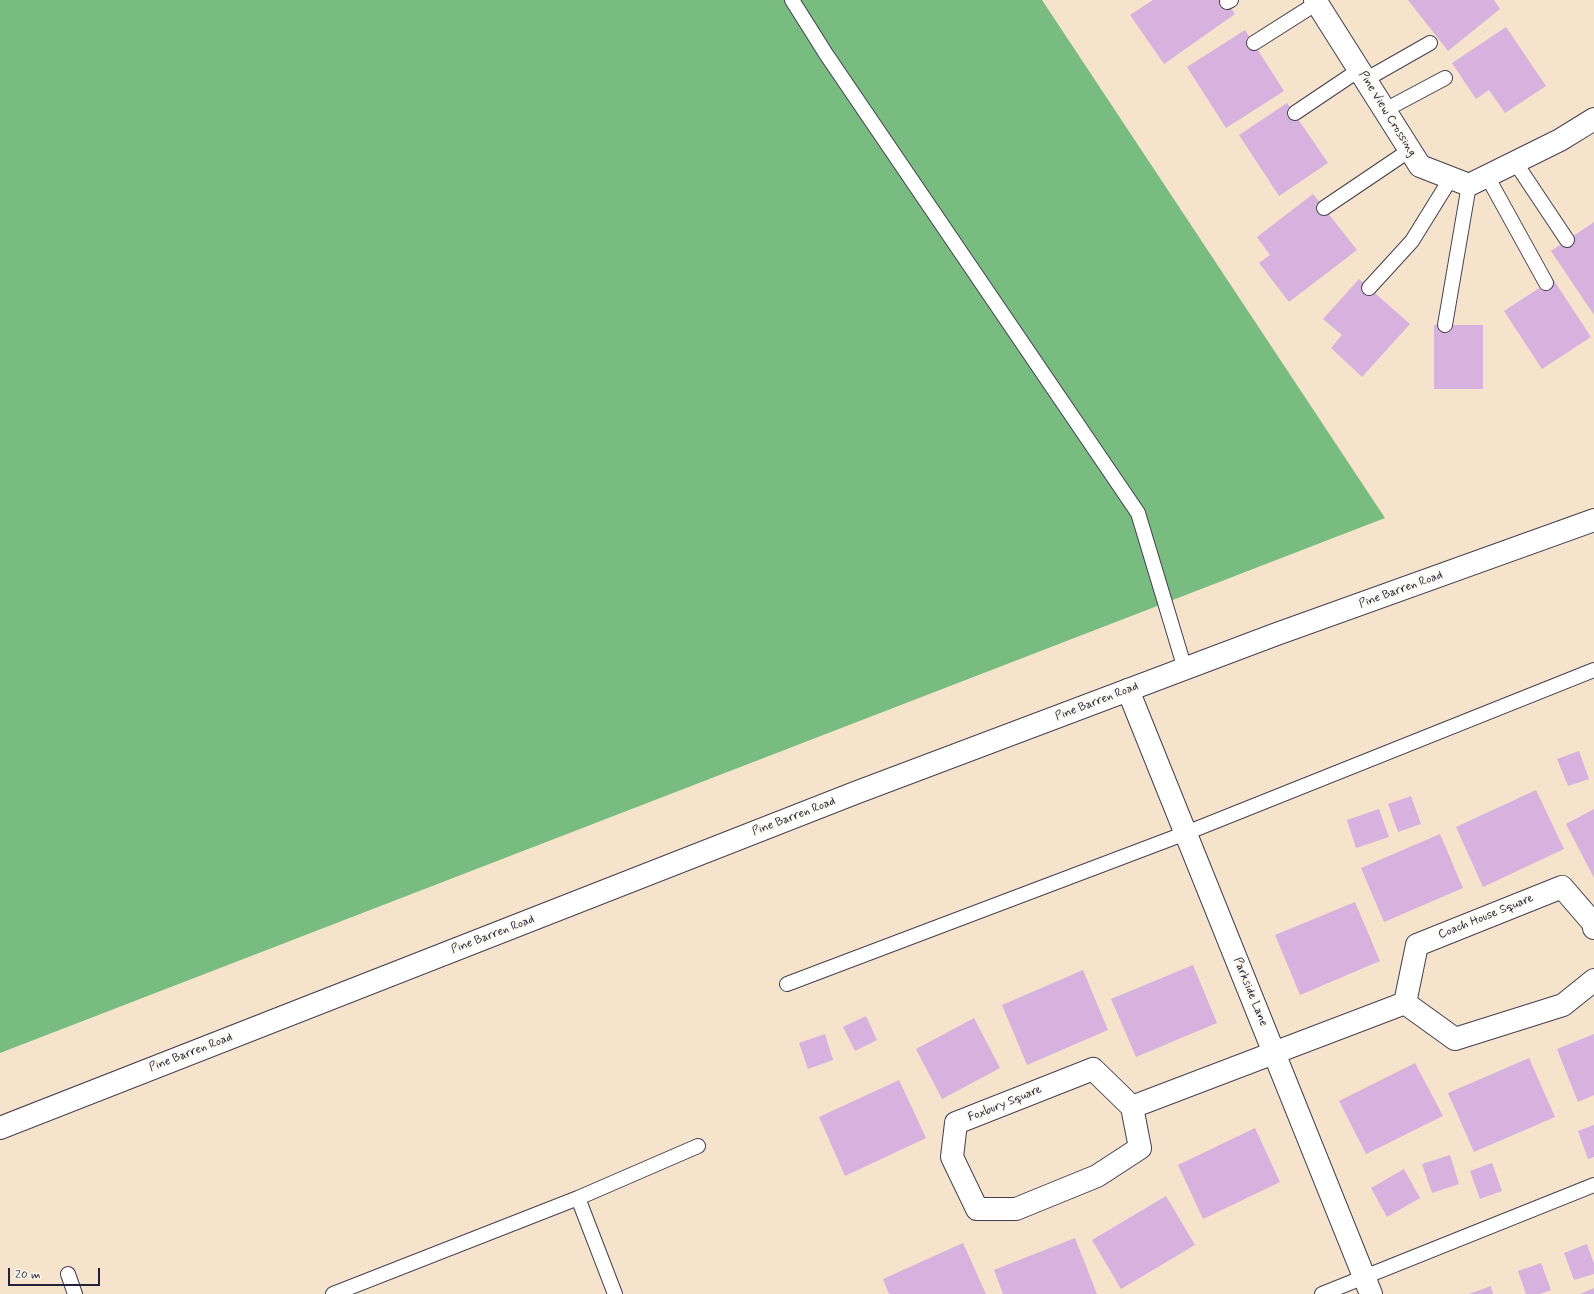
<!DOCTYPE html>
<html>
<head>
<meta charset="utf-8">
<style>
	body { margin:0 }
	#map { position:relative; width:1594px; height:1294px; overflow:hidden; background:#f6e3cc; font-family:Mynerve,sans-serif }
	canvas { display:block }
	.scale { position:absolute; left:8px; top:1268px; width:92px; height:18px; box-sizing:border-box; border:2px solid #22223b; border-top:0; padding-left:5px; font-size:12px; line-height:14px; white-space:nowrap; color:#22223b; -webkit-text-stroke:3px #fbf7ec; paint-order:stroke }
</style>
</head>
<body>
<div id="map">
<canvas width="1594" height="1294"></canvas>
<div class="scale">20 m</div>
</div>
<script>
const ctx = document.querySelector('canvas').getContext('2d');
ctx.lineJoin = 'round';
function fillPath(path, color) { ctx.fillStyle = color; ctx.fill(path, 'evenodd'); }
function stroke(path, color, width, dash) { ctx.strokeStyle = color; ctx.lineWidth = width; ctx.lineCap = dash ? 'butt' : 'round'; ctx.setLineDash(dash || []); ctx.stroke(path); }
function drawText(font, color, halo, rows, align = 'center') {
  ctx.font = font + ' Mynerve,sans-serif'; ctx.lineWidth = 3; ctx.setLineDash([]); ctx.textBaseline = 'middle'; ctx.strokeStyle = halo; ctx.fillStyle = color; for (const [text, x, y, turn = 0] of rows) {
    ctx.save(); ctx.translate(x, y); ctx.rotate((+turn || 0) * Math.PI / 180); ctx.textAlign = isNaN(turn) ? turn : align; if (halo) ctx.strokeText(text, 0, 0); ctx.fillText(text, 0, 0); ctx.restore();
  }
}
const forest = new Path2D(`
	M0,0H1042L1385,518L0,1053Z`);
const building = new Path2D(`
	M1153,0H1226L1235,14L1164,64L1130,15Z
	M1408,0H1494L1500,9L1448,51Z
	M1506,27L1546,86L1505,113L1489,90L1476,99L1452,63Z
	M1245,30L1284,91L1226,128L1187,67Z
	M1287,103L1328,163L1279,196L1239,135Z
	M1313,194L1357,250L1289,302L1259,263L1270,255L1257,237Z
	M1594,222V315L1551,251Z
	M1359,279L1410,324L1362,377L1331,348L1342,335L1323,319Z
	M1553,279L1591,337L1542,369L1504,311Z
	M1434,325H1483V389H1434Z
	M1579,751L1589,779L1568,786L1557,759Z
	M1536,790L1564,849L1483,887L1456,827Z
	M1411,796L1421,824L1398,832L1388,804Z
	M1379,809L1389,837L1356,848L1347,820Z
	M1594,809V878L1566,824Z
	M1440,834L1463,888L1384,922L1361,868Z
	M1355,902L1380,961L1300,995L1275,935Z
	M1193,965L1217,1023L1136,1057L1111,999Z
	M1083,970L1108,1030L1027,1065L1002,1005Z
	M866,1016L877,1040L855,1051L843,1027Z
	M974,1018L1000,1068L942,1099L916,1049Z
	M825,1034L833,1060L808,1069L799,1043Z
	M1594,1034V1095L1578,1102L1557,1049Z
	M1529,1058L1555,1117L1474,1152L1448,1093Z
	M1415,1063L1443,1116L1366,1154L1339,1101Z
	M899,1080L926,1138L845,1176L819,1117Z
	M1594,1125V1157L1588,1159L1578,1131Z
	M1255,1128L1280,1182L1203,1219L1178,1165Z
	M1450,1155L1459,1184L1432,1193L1422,1164Z
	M1492,1163L1502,1191L1480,1199L1470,1171Z
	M1404,1169L1420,1198L1387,1217L1371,1188Z
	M1166,1196L1195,1245L1121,1289L1092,1240Z
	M1075,1238L1097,1294H1003L994,1270Z
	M963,1243L986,1294H889L883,1279Z
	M1587,1244L1594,1264V1274L1574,1280L1564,1253Z
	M1541,1263L1551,1290L1540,1294H1526L1518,1271Z
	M1491,1286L1493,1294H1469Z
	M1594,1288V1294H1580Z`);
const lane = new Path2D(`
	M792,0L826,54L1138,513L1185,669
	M1227,2L1231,0
	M1254,43L1317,3
	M1365,80L1430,43
	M1385,110L1445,78
	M1295,113L1359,70
	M1515,162L1567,240
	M1487,176L1546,283
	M1324,208L1410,150
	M1369,288L1412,241L1451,178
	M1445,325L1469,185
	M787,984L1186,833L1594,670
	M578,1198L615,1294
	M68,1274L75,1294
	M333,1294L578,1198L698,1146
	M1322,1294L1594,1185`);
const street = new Path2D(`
	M1315,0L1420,166L1469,185L1560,140L1594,119
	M1128,690L1371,1294
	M1405,1003L1417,945L1562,887L1594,924V928
	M1405,1003L1455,1039L1563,1005L1594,980
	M1132,1107L1093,1069L956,1123L952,1157L977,1209H1016L1097,1176L1140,1148L1132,1107L1405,1003`);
const secondary = new Path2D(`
	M0,1128L855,793L1274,635L1594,520`);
const streetNames = [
	["Pine View Crossing",1387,114,58],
	["Pine Barren Road",1401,590,-20],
	["Pine Barren Road",1097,702,-21],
	["Pine Barren Road",794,817,-21],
	["Coach House Square",1486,917,-22],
	["Pine Barren Road",493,935,-21],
	["Parkside Lane",1250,992,68],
	["Pine Barren Road",191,1053,-21],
	["Foxbury Square",1005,1104,-22]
];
fillPath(forest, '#79bc80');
fillPath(building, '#d7b2de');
stroke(lane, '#423f51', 16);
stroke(street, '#423f51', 24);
stroke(secondary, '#423f51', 24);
stroke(lane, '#fff', 14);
stroke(street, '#fff', 22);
stroke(secondary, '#fff', 22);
drawText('12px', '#22223b', '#fbf7ec', streetNames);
</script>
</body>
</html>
